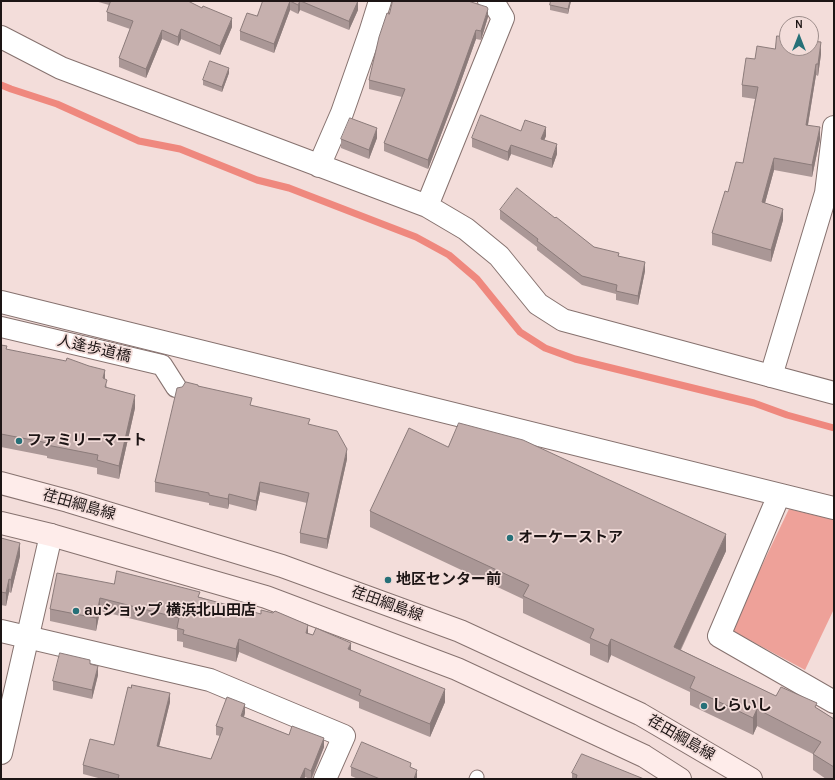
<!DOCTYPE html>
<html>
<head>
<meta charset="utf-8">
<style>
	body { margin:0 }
	#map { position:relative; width:835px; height:780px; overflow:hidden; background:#f3ddda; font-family:Karla,sans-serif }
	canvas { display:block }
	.frame { position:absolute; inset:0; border:2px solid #1d1515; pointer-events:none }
	.north { position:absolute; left:779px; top:16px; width:40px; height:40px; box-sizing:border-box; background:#f3ddda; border:1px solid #9d8d8b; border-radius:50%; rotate:0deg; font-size:11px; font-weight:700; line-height:16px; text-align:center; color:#1d1515 }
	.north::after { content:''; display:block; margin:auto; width:14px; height:18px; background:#267078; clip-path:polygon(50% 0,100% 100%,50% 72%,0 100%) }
</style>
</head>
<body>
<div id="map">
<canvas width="835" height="780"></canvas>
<div class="frame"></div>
<div class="north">N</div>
</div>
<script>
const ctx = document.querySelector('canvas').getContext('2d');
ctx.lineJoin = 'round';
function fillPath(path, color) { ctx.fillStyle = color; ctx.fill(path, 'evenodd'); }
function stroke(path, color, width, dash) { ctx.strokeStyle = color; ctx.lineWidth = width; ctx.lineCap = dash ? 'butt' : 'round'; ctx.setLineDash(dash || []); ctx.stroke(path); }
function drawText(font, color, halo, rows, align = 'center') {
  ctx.font = font + ' Karla,"Noto Sans JP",sans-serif'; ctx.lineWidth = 3.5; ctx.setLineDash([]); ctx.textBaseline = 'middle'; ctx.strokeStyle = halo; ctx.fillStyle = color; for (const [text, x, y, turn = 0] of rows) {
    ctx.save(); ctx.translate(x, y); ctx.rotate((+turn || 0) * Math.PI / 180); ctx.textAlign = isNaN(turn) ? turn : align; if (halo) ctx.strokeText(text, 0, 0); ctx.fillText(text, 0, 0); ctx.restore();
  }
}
const green = new Path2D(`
	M789,509L834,520V609L805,670L731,630Z`);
const stream = new Path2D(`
	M1,85L11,89L57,104L139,141L180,149L257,180L289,188L416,237L449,255L477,279L520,332L545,348L575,359L754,403L787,415L834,428`);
const service = new Path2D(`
	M476,779L477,777`);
const pedestrian = new Path2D(`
	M1,327L162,365L176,387`);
const minor = new Path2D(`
	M1,37L61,68L427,206L466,229L499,256L538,304L563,320L771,376L826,193L834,127
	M319,166L342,113L370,33L380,1
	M427,206L503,18L494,3L489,1
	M1,302L834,508
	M779,495L719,636L834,702
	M1,631L210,680L344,736L325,779
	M1,753L51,535`);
const tertiary = new Path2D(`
	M771,376L834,393`);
const secondary = new Path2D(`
	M1,483L68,501L282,566L460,631L640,714L751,779
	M1,523L51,535L266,597L457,669L644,756L680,779`);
const wall = new Path2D(`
	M95,1H188L232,27L220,55L181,39L178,46L162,39L146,78L119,67V58L130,29L107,21V12L109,5Z
	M263,1H358V10L349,30L300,10L298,14L290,10L274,53L240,40V31L257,16Z
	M551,1H571L568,14L550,10V5Z
	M488,17L481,40L476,39L456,95L428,169L384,151V143L402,97L369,89V80Z
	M775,49L821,54L818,76L816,75L808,125L820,139L812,177L774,170L765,203L783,220L771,262L712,245V233L728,192L743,163L755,99L742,97V85L755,59Z
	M229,73L222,92L203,85V80Z
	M521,131L546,136L544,140L557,154L552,168L511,154L508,161L472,147V138Z
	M377,138L369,159L341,148V139Z
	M500,210L555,218L594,247L619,256L645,271L638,305L616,300V294L582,285L537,250V247L500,219Z
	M1,345L7,349L105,379L107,388L135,408L119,479L97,474V468L47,458V456L1,447Z
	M198,386L252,406L310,425L347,459L327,549L300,543V533L307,503L260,492L256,511L229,504L228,509L209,505V503L155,492V482L182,387Z
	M448,447L726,551L681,650L776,696L817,708L834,719V779H826L813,770V754L757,726L753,735L690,705V692L611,655L608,663L590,655V644L523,613V599L370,527V511Z
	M1,538L20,556L11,593L9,592L6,606L1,605Z
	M114,584L200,597L308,633L351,651L445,702L430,737L359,708V702L239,652L236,662L183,647V642L177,641V630L100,611L96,631L50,621V609Z
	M90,664L98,675L92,699L53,690V681Z
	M170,702L159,746L211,759L220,736L216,735V726L245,713L244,717L289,735L324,747L312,779H310L305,777L304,779H102L83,774V765L114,745Z
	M351,767L411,768L417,779H358L351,776Z
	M572,773L644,779H572Z`);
const shadedWall = new Path2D(`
	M290,1V10L274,53V44Z
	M300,1V10L298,14V5Z
	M358,1V10L349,30V21Z
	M570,1H571L568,14V9Z
	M488,9V17L481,40V31Z
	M232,18V27L220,55V46Z
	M181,29V39L178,46V37Z
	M162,30V39L146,78V69Z
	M476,30V39L456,95L428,169V160Z
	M821,42V54L818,76V64Z
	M816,64V75L806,136V125Z
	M229,68V73L222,92V87Z
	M546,127V136L541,148V139Z
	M820,127V139L812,177V165Z
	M377,128V138L369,159V150Z
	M557,144V154L552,168V159Z
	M511,145V154L508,161V152Z
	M774,158V170L762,214V202Z
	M783,209V220L771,262V250Z
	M645,262V271L638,305V296Z
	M105,370V384L103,378Z
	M135,395V408L119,479V466Z
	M347,449V459L327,549V539Z
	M260,482V492L256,511V501Z
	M229,494V504L228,509V499Z
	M726,534V551L674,663V647Z
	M20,543V556L11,593V580Z
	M9,579V592L6,606V593Z
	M100,598V611L96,631V618Z
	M308,625V637L306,633Z
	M239,639V652L236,662V649Z
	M611,639V655L608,663V646Z
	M351,643V655L348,649Z
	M98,666V675L92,699V690Z
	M445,689V702L430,737V724Z
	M170,693V702L157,755V746Z
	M245,704V713L241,725V716Z
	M757,709V726L753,735V718Z
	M324,738V747L311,779V771Z
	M305,768V777L304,779H300Z
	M417,770V779H414Z`);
const building = new Path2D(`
	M111,1H188L202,8L203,6L232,18L220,46L181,29L178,37L162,30L146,69L119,58L133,21L107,12Z
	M263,1H300L298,5L290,1L274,44L240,31L247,13L257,16Z
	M301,1H358L349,21Z
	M393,1H468L487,7L488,9L481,31L476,30L456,86L428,160L384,143L405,89L369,80L379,37L387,13L389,14Z
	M551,1H570L568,9L550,5Z
	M777,36L787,37V48H811V41L821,42L818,64H816L806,125L820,127L812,165L774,158L762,202L783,209L771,250L712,233L725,191L728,192L736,162L743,163L758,87L742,85L746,58L755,59L757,46L775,49Z
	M210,61L229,68L222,87L203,80Z
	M481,115L521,131L525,120L546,127L541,139L557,144L552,159L511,145L508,152L472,138Z
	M350,118L377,128L369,150L341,139Z
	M517,188L555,218L556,217L594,247L619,253L618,256L645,262L638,296L616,291L617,285L582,276L537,241L538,239L500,210Z
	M1,345L7,346L6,349L66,361L67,358L89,366L105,370L103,378L107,380L105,387L135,395L119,466L97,460L98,455L47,445L48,443L1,434Z
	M186,382L198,385V386L252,398L250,405L310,419L308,424L337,431L347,449L327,539L300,533L309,493L260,482L256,501L229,494L228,499L209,495V493L155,482L177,388L182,387Z
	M459,423L523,440L726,534L674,647L776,696L781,687L817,703L815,707L834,719V767L813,754L821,742L757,709L753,718L690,688L695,677L611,639L608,646L590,638L594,629L523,596L529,585L370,511L409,428L448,447Z
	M1,538L20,543L11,580L9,579L6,593L1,592Z
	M117,571L200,592L198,597L261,614V610L273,613L275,611L308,625L306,633L313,635L316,628L351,643L348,649L445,689L430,724L359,695L361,690L239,639L236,649L183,634L184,630L177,628L179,618L100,598L96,618L50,609L57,573L114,584Z
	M60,653L90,660V664L98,666L92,690L53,681Z
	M132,685L170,693L157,746L211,759L223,728L216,726L227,697L245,704L241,716L289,735L292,726L324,738L311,771L305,768L300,779H118L119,775L83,765L90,739L114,745L128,687L131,688Z
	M362,742L411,763L410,767L417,770L414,779H380L351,767Z
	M582,754L644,779H576L577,775L572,773Z`);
const markers = [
	[19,441,4,"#267078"],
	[510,538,4,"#267078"],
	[388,580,4,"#267078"],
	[76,611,4,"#267078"],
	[704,706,4,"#267078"]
];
const streetNames = [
	["人逢歩道橋",94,349,13],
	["荏田綱島線",79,505,16],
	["荏田綱島線",387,604,20],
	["荏田綱島線",681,738,30]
];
const poiNames = [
	["ファミリーマート",27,441],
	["オーケーストア",518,538],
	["地区センター前",396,580],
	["auショップ 横浜北山田店",84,611],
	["しらいし",712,706]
];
fillPath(green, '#eea199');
stroke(stream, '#ef887e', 7);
stroke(service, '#86726f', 15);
stroke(pedestrian, '#86726f', 22);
stroke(minor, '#86726f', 24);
stroke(tertiary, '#86726f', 24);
stroke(secondary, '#86726f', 24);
stroke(service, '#fff', 13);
stroke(pedestrian, '#fff', 20);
stroke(minor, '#fff', 22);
stroke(tertiary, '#fff', 22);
stroke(secondary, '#feecea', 22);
fillPath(wall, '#aa9796');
fillPath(shadedWall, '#8b7b7a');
fillPath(building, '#c6b0ae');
stroke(building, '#8b7b7a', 1);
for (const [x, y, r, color] of markers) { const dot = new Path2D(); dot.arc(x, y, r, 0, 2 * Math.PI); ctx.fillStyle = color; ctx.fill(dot); stroke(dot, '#f3ddda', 1.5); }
drawText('15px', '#1d1515', '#f3ddda', streetNames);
drawText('bold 15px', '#1d1515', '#f3ddda', poiNames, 'left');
</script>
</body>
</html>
